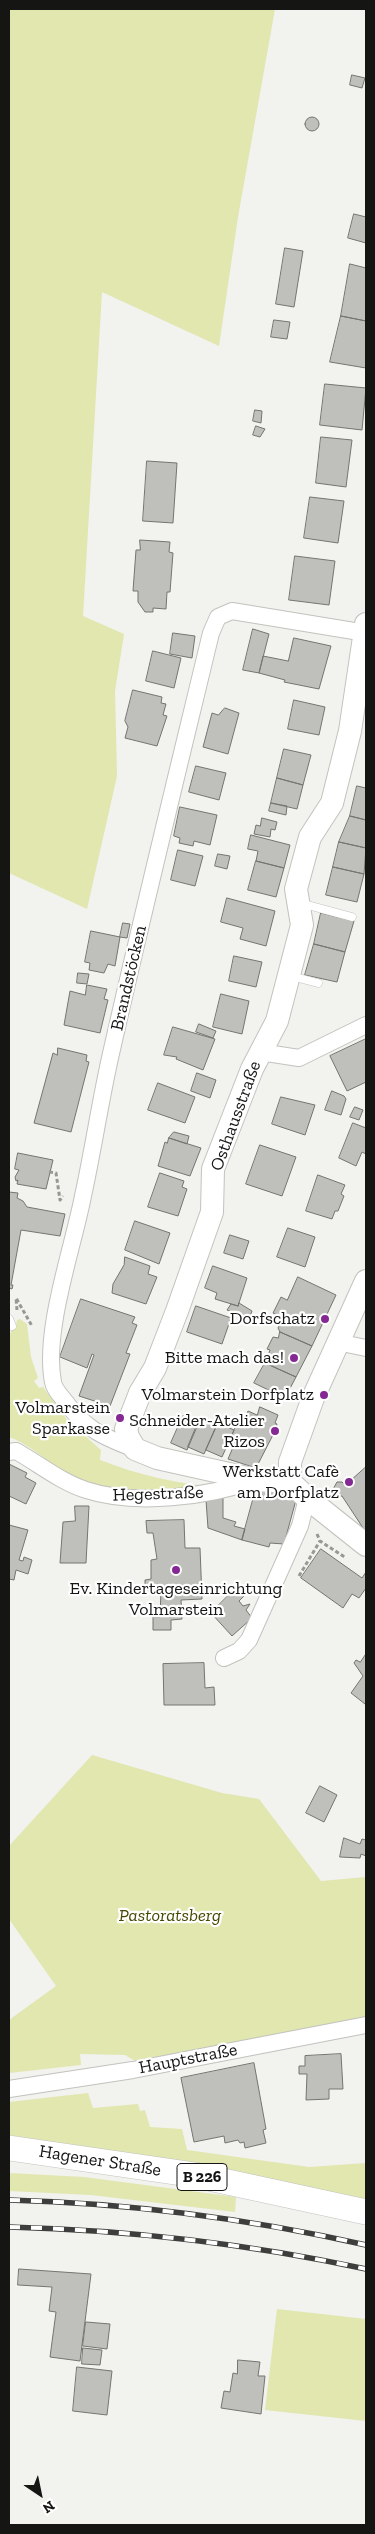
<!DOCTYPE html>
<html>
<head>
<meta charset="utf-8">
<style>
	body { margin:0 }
	#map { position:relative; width:375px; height:2534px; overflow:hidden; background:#f2f2ee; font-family:"Zilla Slab",serif }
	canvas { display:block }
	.frame { position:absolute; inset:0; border:10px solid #151514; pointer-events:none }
	.north { position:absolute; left:15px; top:2469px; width:50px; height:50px; -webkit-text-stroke:4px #fff; paint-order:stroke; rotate:146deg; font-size:14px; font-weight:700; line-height:20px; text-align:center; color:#151514 }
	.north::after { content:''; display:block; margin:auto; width:18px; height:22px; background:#151514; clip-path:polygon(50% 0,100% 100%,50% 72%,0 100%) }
</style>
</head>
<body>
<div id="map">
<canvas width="375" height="2534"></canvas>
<div class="frame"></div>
<div class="north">N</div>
</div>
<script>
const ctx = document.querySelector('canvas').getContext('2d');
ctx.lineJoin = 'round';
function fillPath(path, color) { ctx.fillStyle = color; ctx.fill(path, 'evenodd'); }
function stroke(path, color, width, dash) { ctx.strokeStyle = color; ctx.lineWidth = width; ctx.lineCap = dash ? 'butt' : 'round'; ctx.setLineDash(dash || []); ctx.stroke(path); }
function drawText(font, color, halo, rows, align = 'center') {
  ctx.font = font + ' "Zilla Slab",serif'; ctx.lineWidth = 4.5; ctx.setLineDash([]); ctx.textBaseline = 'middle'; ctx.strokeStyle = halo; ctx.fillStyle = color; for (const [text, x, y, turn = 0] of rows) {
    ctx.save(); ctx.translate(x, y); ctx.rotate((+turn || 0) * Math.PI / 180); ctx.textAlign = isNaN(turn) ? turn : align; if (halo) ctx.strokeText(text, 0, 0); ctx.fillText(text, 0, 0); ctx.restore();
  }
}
const green = new Path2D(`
	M9,9H275L238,217L219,346L102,292L83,616L124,634L115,691L117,776L87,909L9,873Z
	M20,1319L27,1324L31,1357L38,1378L34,1381L39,1388L43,1387L67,1420L101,1450L100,1460C139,1475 176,1484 219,1487C182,1490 124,1497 89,1486C62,1477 37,1447 9,1437V1338L12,1328L16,1327L17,1320Z
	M92,1755L222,1793L259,1799L321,1881L366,1877V2018L135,2061L125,2055L80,2054L81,2065L9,2073V2020L56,1986L9,1919V1846Z
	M88,2093L93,2108L138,2104L140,2111L145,2110L150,2127L182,2129L187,2150L309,2167L366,2163V2203L9,2135V2102Z
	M9,2173L84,2177L236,2197L235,2212L91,2195L9,2191Z
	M277,2309L366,2319V2421L265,2410Z`);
const building = new Path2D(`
	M352,75L365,78L362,88L350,85Z
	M305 124a7 7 0 1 1 14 0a7 7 0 1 1-14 0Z
	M354,214L366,217V243L348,238Z
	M285,248L303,251L294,307L276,304Z
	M350,264L366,268V321L341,316Z
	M341,316L366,321V368L330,362Z
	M274,320L290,322L287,339L271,337Z
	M325,384L366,388L362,430L320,425Z
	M255,410L262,411L261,423L253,421Z
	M256,426L265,429L260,437L253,435Z
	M321,437L352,440L346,487L316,483Z
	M147,461L177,463L173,523L143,521Z
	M310,497L344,501L338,543L304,538Z
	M140,540L170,542L169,552L173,553L170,592H167L166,609L153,608V612H145L138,602V591H133L136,550H140Z
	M295,556L335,561L329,605L289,600Z
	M253,629L269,634L259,673L243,670Z
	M173,633L195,636L192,658L170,654Z
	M294,638L331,646L319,689L284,682L285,680L259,673L263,656L288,661Z
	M153,651L181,658L174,688L146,681Z
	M133,690L162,697L161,703L166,704L163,715L167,716L157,746L125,738L128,727L125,721Z
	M294,700L325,707L319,735L288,729Z
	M225,708L239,713L228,754L203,747L212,713L218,715Z
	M284,749L311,755L303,785L277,778Z
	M196,766L226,773L219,800L189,792Z
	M277,778L303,785L297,809L271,803Z
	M357,786L366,788V820L350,816Z
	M271,803L287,806L286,815L269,811Z
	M180,807L217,815L210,845L194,841L193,846L179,843L180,838L174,836Z
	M350,816L366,820V848L339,842Z
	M262,818L277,822L275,830L271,829L270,837L254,834L256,825L260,826Z
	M251,835L290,845L284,868L256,861L258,851L248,849Z
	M339,842L366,848L364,874L333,867Z
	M178,850L203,856L195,886L171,880Z
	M218,854L230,856L227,869L215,866Z
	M256,861L284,868L276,897L248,890Z
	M333,867L364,874L357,902L326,895Z
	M227,898L275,911L266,946L240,939L243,928L221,922Z
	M321,913L354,921L345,952L314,944Z
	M123,923L130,924L127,938L120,937Z
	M91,931L120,937L115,966L108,964L104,973L89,970L90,963L85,962Z
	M314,944L345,952L337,982L305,975Z
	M234,956L262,962L256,987L229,981Z
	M78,973L89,974L87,984L77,983Z
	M87,985L107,989L104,999L108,1000L100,1033L64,1025L70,991L85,995Z
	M221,994L249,1001L242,1034L213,1027Z
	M199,1024L216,1031L213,1038L196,1032Z
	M173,1027L215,1039L203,1070L176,1059L177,1057L164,1055Z
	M366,1039V1082L347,1091L330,1056Z
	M58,1048L87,1055L86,1061L89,1062L71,1132L34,1123L53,1053L57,1055Z
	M197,1073L216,1080L210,1098L191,1091Z
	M158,1083L195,1097L185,1123L148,1110Z
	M332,1091L344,1096L346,1099L341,1115L325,1110Z
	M281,1097L315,1105L305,1135L272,1124Z
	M355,1107L363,1110L359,1120L350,1117Z
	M353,1123L366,1128V1154L362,1152L356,1166L339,1158Z
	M174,1132L189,1136L187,1144L169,1138Z
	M169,1138L201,1148L190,1176L158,1166L165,1142L167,1143Z
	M260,1145L296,1157L282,1196L246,1184Z
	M18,1153L53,1160L46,1189L17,1184L18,1180L16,1181L15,1177L19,1170L15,1169Z
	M160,1173L184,1181L182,1187L187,1189L178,1216L148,1207Z
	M318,1175L345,1185L341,1194L344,1196L338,1211H335L332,1219L306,1211Z
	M9,1192L18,1193L17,1198L23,1201L27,1207L65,1214L60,1236L21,1230L11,1285H13L12,1289L9,1288Z
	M135,1221L170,1233L159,1264L125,1250Z
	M288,1228L315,1237L305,1267L277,1257Z
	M230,1235L249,1241L243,1259L224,1253Z
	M125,1257L150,1266L148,1274L157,1277L146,1304L112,1293L113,1284L124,1265Z
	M213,1266L247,1278L238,1306L215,1299L217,1293L205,1288Z
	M298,1277L336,1295L312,1346L280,1332L278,1328L283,1318L273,1313L281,1297L287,1300Z
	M81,1299L135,1317L132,1323L137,1325L126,1353L130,1354L110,1406L79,1396L94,1355L92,1354L87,1368L60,1357Z
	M239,1303L252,1311L249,1319L227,1310L231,1304L238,1306Z
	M196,1306L231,1318L222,1344L187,1332Z
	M280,1332L312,1346L296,1377L265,1363L270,1350L267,1349L273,1337L278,1338Z
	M265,1363L296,1377L285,1398L254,1383Z
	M260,1407L278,1415L275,1423L277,1424L275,1431L256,1468L228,1459L237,1438L232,1435L238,1420L244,1422L248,1411L257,1415Z
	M183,1416L199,1422L187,1450L171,1443Z
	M200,1418L217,1425L204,1454L188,1447Z
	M218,1423L234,1430L222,1457L206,1450Z
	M9,1464L27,1473L25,1477L36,1483L26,1504L9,1496Z
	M366,1467V1530L365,1531L342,1496H336L332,1491L337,1482H342L345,1485Z
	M256,1489L293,1496L296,1500L284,1544L270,1543L269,1547L242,1540Z
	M223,1497V1518L236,1522L234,1526L245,1529L242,1540L208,1528L206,1500Z
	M75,1506H89L86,1563H60L63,1522L75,1521Z
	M184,1520L185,1548H200L202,1599L181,1600L182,1619L171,1620V1630H153V1617H160L161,1590L145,1591V1580L151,1579V1560L157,1559L153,1533H147L146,1521Z
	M9,1525L28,1530L19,1560L23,1561L24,1557L32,1560L28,1574L16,1570L14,1580L9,1579Z
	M321,1549L362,1578L366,1572V1588L359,1598L352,1594L343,1608L301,1578Z
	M236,1588L244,1596L239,1601L243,1606L250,1604L246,1610L252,1618L232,1636L211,1613Z
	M366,1654V1703L365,1704L351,1693L363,1676L354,1663L356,1660L360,1662Z
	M204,1663L205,1688L214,1687L215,1705H164L163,1664Z
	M320,1786L337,1795L324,1822L306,1813Z
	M344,1838L360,1844L362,1839L366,1840V1856L361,1854L360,1858L340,1857Z
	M341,2054L343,2089H329V2099L306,2100L307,2074H299V2066H305V2056Z
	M254,2063L266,2129L263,2130L266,2143L245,2148L244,2142L240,2143L238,2140L225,2143L224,2136L194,2142L181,2078Z
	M19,2269L91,2274L80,2361L50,2357L56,2312L49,2311L52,2287L18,2285Z
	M86,2322L110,2324L107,2349L83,2346Z
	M83,2348L102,2350L100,2365L82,2364Z
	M238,2360L260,2362L258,2376H265L261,2414L221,2408L224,2391L230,2392L233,2373L237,2374Z
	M77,2367L112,2371L107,2415L73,2411Z`);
const path = new Path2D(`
	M49,1172L56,1173L60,1200L63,1196
	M17,1310L16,1298L32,1326
	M317,1534L320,1541L346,1558
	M299,1576L320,1541`);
const lane = new Path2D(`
	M300,903L352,917
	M291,976L318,983
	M9,1319L12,1326`);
const street = new Path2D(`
	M260,1052L299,1058L366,1025
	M337,1342L366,1348
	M135,1449C103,1437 85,1429 64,1400C60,1395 54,1389 53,1382C43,1331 73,1248 83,1196C93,1150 100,1103 110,1058C142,916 177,774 211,633L218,617L232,611L366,633
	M9,1452L16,1451C39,1464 61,1482 86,1490C135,1506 208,1497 256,1480
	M224,1658L239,1651L249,1640L300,1526L307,1498
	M9,2089L133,2070L366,2025`);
const secondary = new Path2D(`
	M290,1482L256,1480L157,1458L135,1449L128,1437L126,1429L140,1393L155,1368L177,1311L212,1212L213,1169L252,1069L277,1021L302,925L296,889L310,837L332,803L350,731L366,624
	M290,1482V1462L313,1398L366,1281
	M290,1482L307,1498L366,1545`);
const primary = new Path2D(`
	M9,2148L195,2175L366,2212`);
const rail = new Path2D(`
	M9,2200C128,2203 250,2219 366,2245
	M9,2227C128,2230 249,2244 366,2269`);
const markers = [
	[325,1319,5,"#852893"],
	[294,1358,5,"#852893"],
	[324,1395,5,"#852893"],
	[120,1418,5,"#852893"],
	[275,1431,5,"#852893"],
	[349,1482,5,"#852893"],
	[176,1570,5,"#852893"]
];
const shields = [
	[202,2177,50]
];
const shieldNames = [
	["B 226",202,2177]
];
const streetNames = [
	["Brandstöcken",129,978,-77],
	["Osthausstraße",236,1116,-70],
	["Hegestraße",158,1494,-2],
	["Hauptstraße",188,2059,-11],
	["Hagener Straße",100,2161,9]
];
const poiNames = [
	["Dorfschatz",315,1319],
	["Bitte mach das!",284,1358],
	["Volmarstein Dorfplatz",314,1395],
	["Volmarstein",110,1408],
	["Sparkasse",110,1429],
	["Schneider-Atelier",265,1421],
	["Rizos",265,1442],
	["Werkstatt Cafè",339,1472],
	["am Dorfplatz",339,1493],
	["Ev. Kindertageseinrichtung",176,1589,"center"],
	["Volmarstein",176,1610,"center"]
];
const parkNames = [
	["Pastoratsberg",170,1916]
];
fillPath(green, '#e1e7af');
fillPath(building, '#bfbfbb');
stroke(building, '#747470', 1);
stroke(lane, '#c2c3be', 9);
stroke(street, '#c2c3be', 18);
stroke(secondary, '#c2c3be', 24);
stroke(primary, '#c2c3be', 26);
stroke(path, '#979795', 3, [4, 2.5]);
stroke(lane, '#fff', 8);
stroke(street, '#fff', 16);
stroke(secondary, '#fff', 22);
stroke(primary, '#fff', 25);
stroke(rail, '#3e3e3c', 5.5);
stroke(rail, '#fff', 4, [11]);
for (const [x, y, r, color] of markers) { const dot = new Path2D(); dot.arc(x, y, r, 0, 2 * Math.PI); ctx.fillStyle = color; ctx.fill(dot); stroke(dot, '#fff', 2); }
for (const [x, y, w] of shields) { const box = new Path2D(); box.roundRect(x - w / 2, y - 13.5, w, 27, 4); ctx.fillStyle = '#fff'; ctx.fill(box); stroke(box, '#151514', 1); }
drawText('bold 16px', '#151514', null, shieldNames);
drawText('18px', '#151514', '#fff', streetNames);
drawText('18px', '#151514', '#fff', poiNames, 'right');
drawText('italic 18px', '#464900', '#fff', parkNames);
</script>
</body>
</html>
